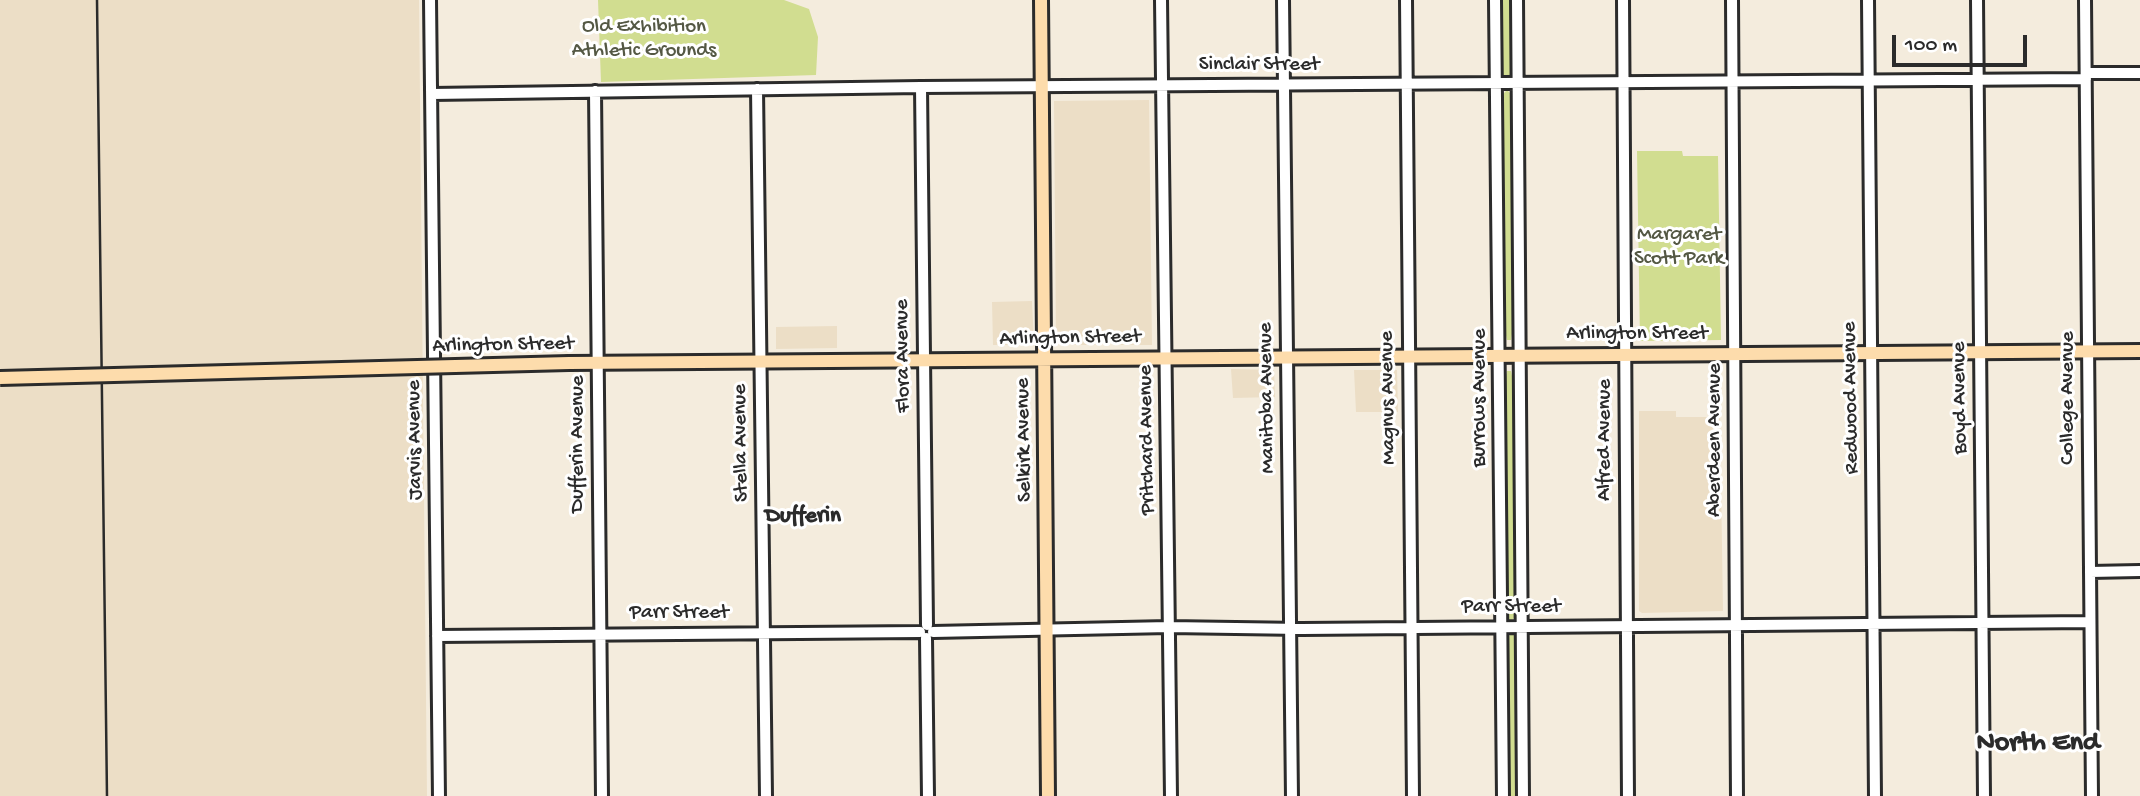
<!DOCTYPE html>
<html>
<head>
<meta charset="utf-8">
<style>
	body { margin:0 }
	#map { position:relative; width:2140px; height:796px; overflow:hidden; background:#f4ecdd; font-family:"Gochi Hand",sans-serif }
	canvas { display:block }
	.scale { position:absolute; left:1892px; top:35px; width:135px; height:32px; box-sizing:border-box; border:4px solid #2b2b2b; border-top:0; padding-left:9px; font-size:21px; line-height:24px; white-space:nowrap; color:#2b2b2b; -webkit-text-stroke:5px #fff; paint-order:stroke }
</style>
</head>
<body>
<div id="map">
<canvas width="2140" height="796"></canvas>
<div class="scale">100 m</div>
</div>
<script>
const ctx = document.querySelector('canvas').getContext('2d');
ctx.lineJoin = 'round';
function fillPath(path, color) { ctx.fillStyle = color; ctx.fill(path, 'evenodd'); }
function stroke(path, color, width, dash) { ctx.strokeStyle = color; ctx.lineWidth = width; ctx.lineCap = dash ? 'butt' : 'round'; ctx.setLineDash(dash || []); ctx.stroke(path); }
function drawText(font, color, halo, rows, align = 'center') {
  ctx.font = font + ' "Gochi Hand",sans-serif'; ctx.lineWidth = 6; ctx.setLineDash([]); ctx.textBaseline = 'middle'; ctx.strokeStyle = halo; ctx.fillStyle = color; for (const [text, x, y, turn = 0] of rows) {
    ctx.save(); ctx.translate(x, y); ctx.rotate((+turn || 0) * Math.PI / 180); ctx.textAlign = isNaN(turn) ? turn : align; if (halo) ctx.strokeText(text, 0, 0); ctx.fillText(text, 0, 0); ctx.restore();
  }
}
const built = new Path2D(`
	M0,0H419L427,796H0Z
	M1149,100L1152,345H1117L1111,339H1100L1095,345H1059L1056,342L1054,101Z
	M1032,301L1034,341L1026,345H993L992,302Z
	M837,326V348L776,349V327Z
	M1231,369L1274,370L1275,397L1233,398Z
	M1354,370H1397L1398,412H1356Z
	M1639,411H1676V417H1720L1723,611L1642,613L1639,611Z`);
const green = new Path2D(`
	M598,0H784L809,9L818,37L816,75L601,82Z
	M1501,0H1512V74L1510,78L1504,79L1502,74Z
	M1507,90L1512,95L1514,322L1511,340H1507L1503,322L1502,95Z
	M1637,151H1682L1683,156H1718L1721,340L1640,341Z
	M1507,371H1511L1514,386L1516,616L1511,621L1506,619L1504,387Z
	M1512,633L1517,638L1518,796H1508L1507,638Z`);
const minor = new Path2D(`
	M430,0L439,796
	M1161,0L1171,796
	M1283,0L1292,796
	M1406,0L1413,796
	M1495,0L1503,796
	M1517,0L1523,796
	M1623,0L1628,796
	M1732,0L1737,796
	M1868,0L1875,796
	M1977,0L1984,796
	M2085,0L2092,796
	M2086,73H2140
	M921,87L927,625
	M757,89L766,796
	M595,91L602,796
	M432,94L921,87L2086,79
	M2090,572L2140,571
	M933,632L1169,627L1302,629L2090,622
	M437,636L920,632
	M926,638L928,796`);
const major = new Path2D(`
	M1041,0L1048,796
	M569,363L2140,351`);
const rail = new Path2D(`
	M97,0L107,796`);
const majorBridge = new Path2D(`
	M0,378L569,363`);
const parkNames = [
	["Old Exhibition",644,28],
	["Athletic Grounds",644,52],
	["Margaret",1679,236],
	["Scott Park",1679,260]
];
const streetNames = [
	["Sinclair Street",1259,66],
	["Arlington Street",1637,335],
	["Arlington Street",1070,339,-1],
	["Arlington Street",503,346,-1],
	["Flora Avenue",904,356,-91],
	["Manitoba Avenue",1268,398,-91],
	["Magnus Avenue",1389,398,-91],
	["Burrows Avenue",1481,398,-90],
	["Redwood Avenue",1852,398,-91],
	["Boyd Avenue",1961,398,-91],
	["College Avenue",2069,398,-90],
	["Jarvis Avenue",416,440,-91],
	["Selkirk Avenue",1025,440,-91],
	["Pritchard Avenue",1148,440,-91],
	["Alfred Avenue",1606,440,-90],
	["Aberdeen Avenue",1716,440,-90],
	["Stella Avenue",742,443,-91],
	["Dufferin Avenue",579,444,-90],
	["Parr Street",1511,608],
	["Parr Street",679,614]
];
const neighbourhoodNames = [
	["Dufferin",803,517]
];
const districtNames = [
	["North End",2038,745]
];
fillPath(built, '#ecdec6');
fillPath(green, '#d1dd90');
stroke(minor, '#2b2b2b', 16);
stroke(major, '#2b2b2b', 18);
stroke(minor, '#fff', 10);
stroke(major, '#fddcac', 12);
stroke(rail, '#2b2b2b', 2.5);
stroke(majorBridge, '#2b2b2b', 18, []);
stroke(majorBridge, '#fddcac', 12);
drawText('21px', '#545844', '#fff', parkNames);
drawText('21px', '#2b2b2b', '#fff', streetNames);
drawText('bold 23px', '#2b2b2b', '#fff', neighbourhoodNames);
drawText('bold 28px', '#2b2b2b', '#fff', districtNames);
</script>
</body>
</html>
